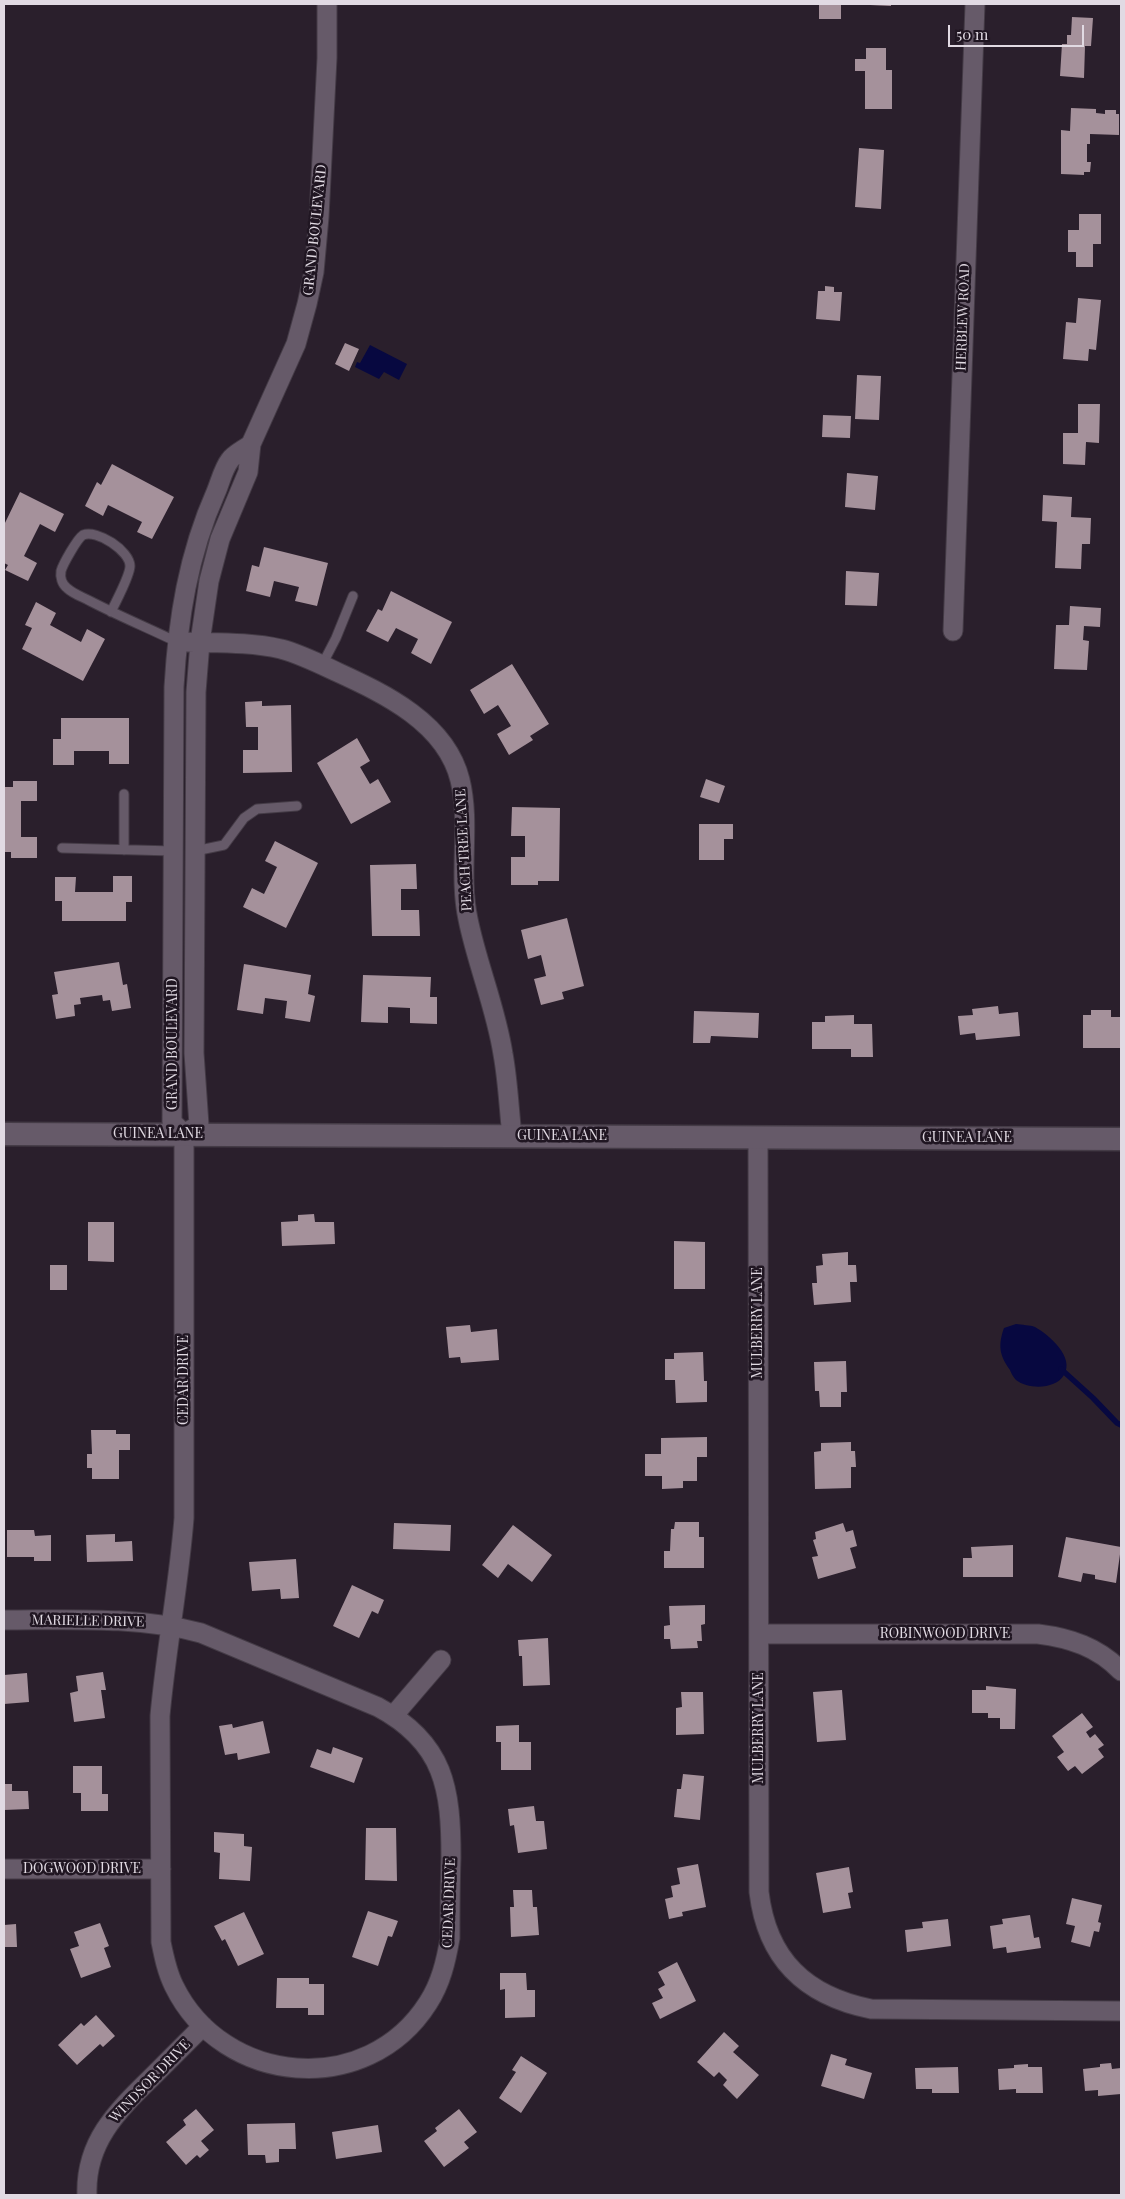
<!DOCTYPE html>
<html>
<head>
<meta charset="utf-8">
<style>
	body { margin:0 }
	#map { position:relative; width:1125px; height:2199px; overflow:hidden; background:#2a1f2c; font-family:"Playfair Display",serif }
	canvas { display:block }
	.frame { position:absolute; inset:0; border:5px solid #e1dae3; pointer-events:none }
	.scale { position:absolute; left:948px; top:25px; width:136px; height:22px; box-sizing:border-box; border:2px solid #e1dae3; border-top:0; padding-left:6px; font-size:15px; line-height:18px; white-space:nowrap; color:#e1dae3; -webkit-text-stroke:4px #201622; paint-order:stroke }
</style>
</head>
<body>
<div id="map">
<canvas width="1125" height="2199"></canvas>
<div class="frame"></div>
<div class="scale">50 m</div>
</div>
<script>
const ctx = document.querySelector('canvas').getContext('2d');
ctx.lineJoin = 'round';
function fillPath(path, color) { ctx.fillStyle = color; ctx.fill(path, 'evenodd'); }
function stroke(path, color, width, dash) { ctx.strokeStyle = color; ctx.lineWidth = width; ctx.lineCap = dash ? 'butt' : 'round'; ctx.setLineDash(dash || []); ctx.stroke(path); }
function drawText(font, color, halo, rows, align = 'center') {
  ctx.font = font + ' "Playfair Display",serif'; ctx.lineWidth = 5; ctx.setLineDash([]); ctx.textBaseline = 'middle'; ctx.strokeStyle = halo; ctx.fillStyle = color; for (const [text, x, y, turn = 0] of rows) {
    ctx.save(); ctx.translate(x, y); ctx.rotate((+turn || 0) * Math.PI / 180); ctx.textAlign = isNaN(turn) ? turn : align; if (halo) ctx.strokeText(text, 0, 0); ctx.fillText(text, 0, 0); ctx.restore();
  }
}
const water = new Path2D(`
	M370,345L407,364L399,380L384,372L379,379L355,367L357,362L360,363Z
	M1016,1324C1022,1325 1030,1325 1035,1327C1049,1335 1075,1357 1064,1375C1056,1389 1029,1390 1016,1380C1014,1378 1011,1373 1010,1370C999,1355 998,1345 1004,1328Z`);
const stream = new Path2D(`
	M1061,1369L1093,1398L1117,1423L1121,1425`);
const building = new Path2D(`
	M819,4H841V19H819Z
	M870,4H891V6L870,5Z
	M1072,17L1093,18L1091,46H1085L1084,78L1060,76L1062,44H1067V35H1071Z
	M866,48H886V70H892V109H865V71H855V59H866Z
	M1071,108L1096,109V113L1105,114V110H1116V114H1119V135L1090,134V144H1087V162H1091L1090,172H1084V175L1061,174V130L1070,131Z
	M859,148L884,150L881,209L855,207Z
	M1079,214H1101V244H1093V267H1076V252H1068V230H1079Z
	M825,286L834,287V292H842L840,321L816,319L818,291H825Z
	M1078,298L1101,300L1096,350L1089,349L1088,361L1063,359L1066,322L1076,323Z
	M345,343L359,349L349,371L335,364Z
	M857,375L881,376L879,420L855,419Z
	M1078,404H1100L1099,443L1086,442L1085,465L1063,464V433H1078Z
	M823,415L851,416L850,438L822,437Z
	M112,464L174,497L152,539L137,532L142,522L108,505L103,516L85,506L97,482L101,485Z
	M847,473L878,476L875,510L845,507Z
	M20,492L64,514L55,532L40,524L24,556L37,563L28,581L5,570L8,565L4,563V525Z
	M1043,495L1072,497L1071,517L1091,518L1090,544H1082L1081,569L1055,568L1057,522L1042,521Z
	M264,547L328,563L317,606L295,601L299,587L274,581L270,597L246,591L252,565L259,567Z
	M846,571L879,573L877,606L845,605Z
	M391,591L452,622L431,664L411,653L418,639L396,628L388,642L366,631L378,609L382,611Z
	M36,602L56,613L50,625L81,642L87,629L105,639L83,681L22,649L32,628L25,625Z
	M1070,606L1101,608L1100,627L1084,626L1083,640L1089,641L1087,670L1054,669L1056,625H1069Z
	M512,664L549,724L530,736L533,740L509,755L497,734L511,726L498,705L484,714L470,690Z
	M262,701V706L291,705L292,772L243,773V750H258V727H246L245,702Z
	M61,718H129V764H109V751H74V765H53V739H61Z
	M357,738L370,761L360,767L370,784L378,779L391,802L351,824L317,763Z
	M706,779L725,786L719,803L700,797Z
	M13,781H37V801H21V837H37V858H11V852H4V787H13Z
	M512,807L560,808L559,881H538V885H511V857H525V836H511Z
	M699,824H733V839H724V860H699Z
	M275,841L318,863L286,928L243,907L252,888L264,894L277,867L265,861Z
	M416,864L417,889H401V910H419L420,936H372L370,865Z
	M113,876H132V902H126V921H62V901H55V877H76L75,892H113Z
	M567,918L584,986L562,992L564,999L541,1005L534,979L546,976L541,955L528,959L521,930Z
	M119,962L123,985L127,984L131,1008L112,1011L110,1000L103,1001L102,995L80,998L81,1004L74,1005L75,1016L56,1019L52,995L58,994L54,972Z
	M244,964L311,975L308,994L315,996L310,1022L285,1018L287,1001L265,998L263,1014L237,1010Z
	M363,975L431,977L430,997H437V1024L410,1023V1008L388,1007V1023L361,1022Z
	M998,1006L999,1014L1018,1012L1020,1036L976,1040L975,1033L960,1035L958,1016L973,1015L972,1009Z
	M1091,1010H1111V1017H1121V1048H1083V1015H1091Z
	M694,1011L759,1013L758,1038L711,1036L710,1043H693Z
	M854,1015V1024H872L873,1057H851V1049H812V1022H825V1016Z
	M314,1214L315,1222H334L335,1244L282,1246L281,1222L298,1221V1215Z
	M88,1222H114V1262L88,1261Z
	M674,1241L705,1242V1289H674Z
	M848,1252V1265H856L857,1282H850L851,1302L814,1305L812,1283H817L816,1266L823,1265L822,1254Z
	M50,1265H67V1290H50Z
	M470,1325L471,1332L497,1329L499,1360L461,1363L460,1357L449,1358L446,1327Z
	M703,1352L704,1381H707V1402L676,1403L675,1380H665V1359H674V1353Z
	M846,1361L847,1392H841V1407H820L819,1391H815L814,1362Z
	M91,1430H116V1434H130V1450H119V1479H92V1468H87V1454H92Z
	M707,1437V1457H697V1481H683V1488L662,1489V1476H645V1454H661V1438Z
	M851,1442V1451H855L856,1467H851V1488L815,1489L814,1452L821,1451V1443Z
	M675,1522H699V1537H704V1568H664V1551H670L671,1529H674Z
	M394,1523L451,1525L450,1551L393,1549Z
	M843,1523L846,1532L853,1530L857,1546L850,1548L856,1568L818,1579L812,1557L818,1556L813,1540L816,1539L815,1532Z
	M513,1525L552,1555L532,1582L508,1564L498,1578L482,1565Z
	M7,1530H34L35,1536L51,1535V1561H34V1557H7Z
	M115,1534V1542L132,1541L133,1561L87,1562L86,1535Z
	M1066,1537L1121,1547L1116,1583L1095,1579V1575L1083,1573L1081,1582L1058,1577Z
	M1013,1545V1577H963V1558H972L971,1547Z
	M296,1559L299,1598L281,1599L280,1589L252,1591L249,1562Z
	M352,1585L384,1600L378,1614L372,1611L359,1638L333,1626Z
	M705,1605V1624L701,1625L702,1641H697L698,1648L671,1649L670,1639H664V1626L670,1625L669,1606Z
	M548,1638L550,1685L523,1686L522,1656H519L518,1640Z
	M103,1672L106,1690H101L105,1718L74,1722L70,1693L78,1691L76,1676Z
	M27,1673L29,1702L4,1704V1675Z
	M986,1686L1016,1689L1015,1729H1000V1718H988V1713H972V1690H986Z
	M842,1690L846,1740L817,1742L813,1692Z
	M681,1692H703L704,1734L676,1735V1708L682,1707Z
	M1082,1713L1093,1727L1086,1732L1090,1738L1095,1734L1104,1745L1098,1749L1104,1757L1082,1774L1075,1766L1068,1771L1057,1757L1064,1752L1052,1736Z
	M263,1721L270,1753L238,1760L237,1753L225,1755L219,1726L232,1724L233,1728Z
	M519,1725V1742H531V1770H501V1742H496V1726Z
	M333,1747L363,1758L354,1783L310,1767L317,1749L331,1754Z
	M73,1766H102V1794H108V1811H81V1793H73Z
	M683,1774L704,1776L700,1820L674,1817L677,1789H681Z
	M4,1784H12V1791H28L29,1809L4,1810Z
	M534,1806L536,1821H544L547,1849L518,1853L514,1825L510,1826L508,1809Z
	M366,1828H396L397,1881L365,1880Z
	M214,1832L244,1834V1846L252,1847L250,1881L219,1879L220,1853L214,1852Z
	M698,1864L706,1907L682,1912L683,1916L669,1919L665,1899L673,1897L671,1886L680,1884L677,1868Z
	M849,1867L853,1892L848,1893L851,1908L823,1913L816,1873Z
	M513,1890H532L533,1907H537L539,1935L511,1937L510,1907H514Z
	M1072,1898L1102,1905L1098,1922L1101,1923L1099,1932L1094,1931L1090,1947L1071,1942L1075,1926L1066,1924Z
	M368,1911L398,1921L392,1937L388,1936L378,1966L352,1957Z
	M244,1912L264,1954L238,1966L225,1939L222,1941L214,1926Z
	M1030,1915L1034,1938L1039,1937L1041,1948L1007,1953L1006,1947L993,1949L990,1926L1003,1924L1002,1919Z
	M948,1919L951,1946L907,1952L905,1930L923,1928L922,1922Z
	M100,1923L109,1946L104,1948L111,1967L81,1978L70,1949L79,1946L74,1932Z
	M16,1924L17,1947H4V1925Z
	M677,1962L696,2001L660,2019L652,2003L663,1998L658,1989L665,1985L658,1972Z
	M500,1973H526L527,1990H535V2017L505,2018V1989L500,1990Z
	M277,1978H309V1984H324V2015H308V2008H276Z
	M96,2015L115,2036L103,2047L100,2044L77,2065L58,2045L81,2023L84,2026Z
	M724,2032L739,2046L733,2052L759,2075L737,2099L723,2085L727,2080L719,2072L714,2077L697,2062Z
	M831,2054L847,2059L845,2065L872,2073L864,2099L821,2086Z
	M521,2056L547,2073L521,2113L499,2098L516,2072L512,2070Z
	M1111,2063L1112,2069L1121,2068V2094L1098,2096V2090L1085,2091L1083,2069L1100,2067V2064Z
	M1028,2064V2067H1042L1043,2093H1016V2089L999,2090L998,2069L1014,2068V2065Z
	M958,2067L959,2093H932V2089H916L915,2068Z
	M196,2109L214,2130L201,2141L209,2150L200,2158L197,2155L186,2165L166,2142L186,2125L183,2120Z
	M459,2109L477,2132L464,2142L469,2148L444,2167L424,2141L437,2131L435,2128Z
	M295,2123L296,2149H279V2162L266,2163L265,2155H248L247,2124Z
	M378,2125L382,2152L336,2159L332,2132Z`);
const service = new Path2D(`
	M111,612C116,601 130,576 130,566C130,551 97,529 83,535C77,539 63,564 61,571C60,577 62,584 67,588C73,594 83,597 90,601C119,616 148,628 177,642
	M322,665L336,638L353,596
	M62,848L173,851
	M124,850V794
	M195,851L224,845L244,818L257,809L297,806`);
const minor = new Path2D(`
	M953,631L975,4
	M187,642C218,643 250,642 281,649C300,654 318,663 337,672C385,694 446,723 460,780C471,825 458,873 468,919C477,964 496,1008 503,1054C508,1081 509,1109 512,1136
	M184,1134L199,1125L194,1053L196,692L200,642L209,581L220,539L248,472L251,444L296,344L307,304L314,272L319,217L327,58V4
	M184,1134L172,1122L174,687C178,619 188,555 216,492C220,483 223,469 230,460C234,454 245,449 251,444
	M758,1138L759,1892C767,1960 806,1996 871,2009L1121,2011
	M4,1620C70,1620 137,1616 201,1633L378,1707C445,1743 451,1789 451,1858C450,1885 450,1912 450,1938C446,1961 441,1983 428,2003C367,2099 223,2086 174,1986C167,1972 164,1957 161,1942L160,1716C166,1649 179,1584 184,1518V1134
	M759,1634H1038C1070,1638 1098,1647 1121,1671
	M393,1716L441,1660
	M4,1869H161
	M87,2195C85,2143 116,2112 151,2078C168,2061 185,2044 203,2026`);
const tertiary = new Path2D(`
	M4,1134L1121,1139`);
const streetNames = [
	["GRAND BOULEVARD",315,230,-84],
	["HERBLEW ROAD",963,317,-88],
	["PEACH TREE LANE",464,850,-93],
	["GRAND BOULEVARD",173,1044,-90],
	["GUINEA LANE",158,1134],
	["GUINEA LANE",562,1136],
	["GUINEA LANE",967,1138],
	["MULBERRY LANE",758,1323,-90],
	["CEDAR DRIVE",184,1380,-90],
	["MARIELLE DRIVE",88,1621,1],
	["ROBINWOOD DRIVE",945,1634],
	["MULBERRY LANE",759,1728,-90],
	["DOGWOOD DRIVE",82,1869],
	["CEDAR DRIVE",449,1903,-88],
	["WINDSOR DRIVE",150,2081,-46]
];
fillPath(water, '#070840');
stroke(stream, '#070840', 5.5);
fillPath(building, '#a5919b');
stroke(service, '#443b46', 11);
stroke(minor, '#443b46', 21);
stroke(tertiary, '#443b46', 25);
stroke(service, '#665a69', 9);
stroke(minor, '#665a69', 19);
stroke(tertiary, '#665a69', 22);
drawText('14px', '#e1dae3', '#201622', streetNames);
</script>
</body>
</html>
